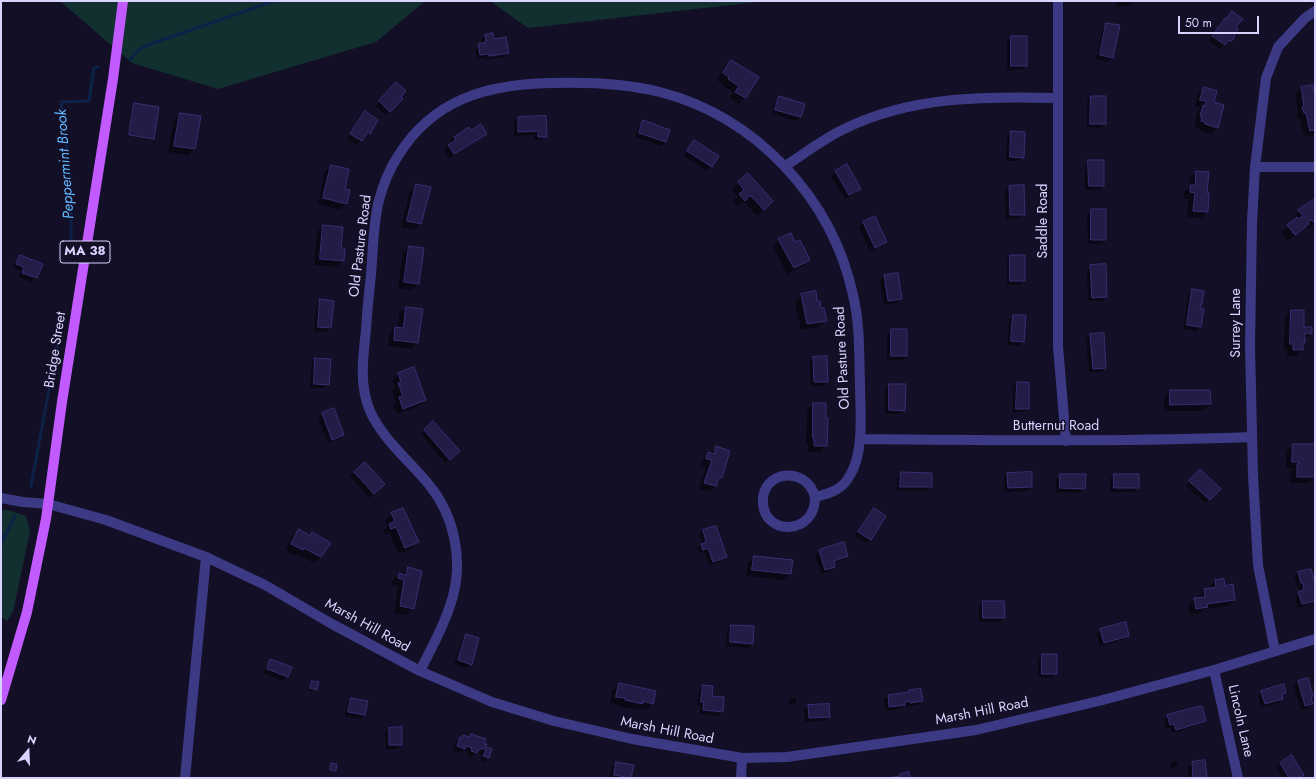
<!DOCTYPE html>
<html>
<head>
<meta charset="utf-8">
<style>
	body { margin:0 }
	#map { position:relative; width:1316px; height:779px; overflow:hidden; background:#130f26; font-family:Jost,sans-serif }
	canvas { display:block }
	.frame { position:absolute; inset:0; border:2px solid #d9d4ff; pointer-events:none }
	.north { position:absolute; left:8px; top:731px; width:40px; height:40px; -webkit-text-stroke:3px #130f26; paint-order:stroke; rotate:19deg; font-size:11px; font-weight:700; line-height:16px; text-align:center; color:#d9d4ff }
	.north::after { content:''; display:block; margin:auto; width:14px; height:18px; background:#d9d4ff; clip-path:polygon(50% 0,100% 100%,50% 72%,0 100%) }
	.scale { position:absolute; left:1178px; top:16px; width:81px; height:18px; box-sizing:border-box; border:2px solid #d9d4ff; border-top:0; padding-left:5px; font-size:12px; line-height:14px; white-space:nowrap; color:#d9d4ff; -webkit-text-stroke:3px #130f26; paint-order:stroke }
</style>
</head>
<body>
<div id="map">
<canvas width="1316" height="779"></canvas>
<div class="frame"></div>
<div class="north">N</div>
<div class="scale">50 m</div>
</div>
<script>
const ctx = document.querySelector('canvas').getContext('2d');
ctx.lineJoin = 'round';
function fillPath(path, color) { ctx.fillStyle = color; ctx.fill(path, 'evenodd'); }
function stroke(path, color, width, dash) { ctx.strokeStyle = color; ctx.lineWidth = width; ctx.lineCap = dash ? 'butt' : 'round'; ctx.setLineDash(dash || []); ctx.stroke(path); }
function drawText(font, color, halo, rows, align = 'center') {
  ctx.font = font + ' Jost,sans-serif'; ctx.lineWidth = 3; ctx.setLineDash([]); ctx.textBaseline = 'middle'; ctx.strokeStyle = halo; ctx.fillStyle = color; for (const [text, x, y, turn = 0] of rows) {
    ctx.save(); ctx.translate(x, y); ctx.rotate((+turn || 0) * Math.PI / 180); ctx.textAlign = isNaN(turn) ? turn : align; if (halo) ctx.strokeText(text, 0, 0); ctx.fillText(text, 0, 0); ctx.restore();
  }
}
const green = new Path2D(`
	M60,1H425L376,42L218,89L132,63Z
	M490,1H766L528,28Z
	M1,510H8L26,516L30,531L13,612L7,621L1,617Z`);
const shadow = new Path2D(`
	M1116,1H1135L1131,5L1117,7Z
	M1232,12L1235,28L1230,41L1226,45L1225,44L1220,49L1209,41L1221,23Z
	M1107,24L1112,58L1108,62L1096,59L1103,28Z
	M485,36L493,40L508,53L504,57L485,60V58L505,55V53L477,59L475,49L479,45L482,44L481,40Z
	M1011,37H1026V65L1022,69L1007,70V41Z
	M731,61L758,78L745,98L739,104L730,98L733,92L722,85L723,84L717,80L725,67Z
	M396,84L399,97L401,99L386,115L375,106Z
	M1313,86L1315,102V135L1304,137L1299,118L1298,119L1297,114L1298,113L1295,94L1301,88Z
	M1204,88L1212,103L1217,127L1211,134L1199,130L1200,129L1195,127L1196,123L1195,122L1197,113L1201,108L1195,106L1198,95Z
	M1092,97L1105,124L1100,128L1087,127V101Z
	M779,98L800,117L796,121L772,114L775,102Z
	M134,104L153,138L152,140L128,136L132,106Z
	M365,113L369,133L365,137L364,136L357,145L347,139L361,117Z
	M180,114L194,149L188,155L168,152L174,121Z
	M545,117L546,136L541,140H534V135L514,136V122L518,118Z
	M643,122L669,130L665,142L661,146L635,137L639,126Z
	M469,128L471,132L485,134L481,138L449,158L444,149L451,143L450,141L454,137Z
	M1011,133L1023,157L1019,161H1006L1007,137Z
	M695,141L718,156L707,171L684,156Z
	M1089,161L1103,186L1099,190H1085V165Z
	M331,166L344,190L347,203L340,210L318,204L325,172Z
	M835,172L860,189L856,193L845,199L831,176Z
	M1196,172L1206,194L1207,212L1201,218L1187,217L1189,199H1184V192L1189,187L1190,178Z
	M748,174L766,208L757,216L744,201L738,206L733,201L738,197L732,190Z
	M417,185L429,188L420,224L413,230L401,227L410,191Z
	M1010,187L1024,214L1020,218L1006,219L1005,191Z
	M1315,201V223L1308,229L1305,227L1288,241L1281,232L1295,220L1293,218L1299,211Z
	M1091,210L1105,240L1101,244H1088L1087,214Z
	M875,218L886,242L882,246L870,251L859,227L863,223Z
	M324,226L340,248L343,261L336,267L314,265L317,232Z
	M779,240L795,244L809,260L802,266L787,274L773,246Z
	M409,247L418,284L412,290L398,288L403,253Z
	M20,256L41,264L36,278L32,282L18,277L21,271L13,268L16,260Z
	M1011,256L1024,280L1020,285H1007V260Z
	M1091,266L1106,297L1102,301H1088L1087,270Z
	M884,276L901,299L897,303L884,305L880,280Z
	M1192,290L1199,305L1200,326L1196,331L1184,329L1188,294Z
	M802,295L817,302L826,320L819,327L801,330L795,302Z
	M321,300L330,328L326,332L314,331L317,304Z
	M406,308L417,343L411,349L388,346L389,335L396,328L398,329L399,314Z
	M1291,311L1303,328L1311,333L1304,340L1302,350L1296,356H1287V350H1284L1285,317Z
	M1013,316L1023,341L1019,346L1008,345L1009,320Z
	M891,330H906V356L902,360H887V335Z
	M1090,335L1105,367L1101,372H1089L1086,339Z
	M814,358L827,381L823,386H810V362Z
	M316,359L328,384L324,388H310L312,363Z
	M399,374L425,400L419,406L397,414L393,405L396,401L392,390L395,387L392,381Z
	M1017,383L1028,408L1024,412H1013V387Z
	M890,385L904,410L900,414H885V389Z
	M1170,391H1209L1210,404L1203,411H1164V398Z
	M813,404L826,445L820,452H808V444H806L807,411Z
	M322,414L343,435L339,439L328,443L318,418Z
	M425,430L454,455L445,463L421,434Z
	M1293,445H1315V477L1309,483H1290L1291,472L1293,468H1286V451Z
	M717,448L721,477L717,481L716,486L709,492L699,489L706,467L701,465L702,460Z
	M1200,471L1219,489L1205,503L1186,485Z
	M355,472L379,488L369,498L350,476Z
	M901,473L931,487L926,491L897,490V478Z
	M1008,474L1031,487L1027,491L1004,492V478Z
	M1061,475L1084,489L1080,493L1056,492V479Z
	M1114,475L1138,488L1134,492H1110V479Z
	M874,509L870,539L866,543L855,536L870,513Z
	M392,514L417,542L411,548L399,554L389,533L385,535L383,531L388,526L385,521Z
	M715,527L725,557L721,561L709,565L704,551L699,553L697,548L702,544L699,535L703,531Z
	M299,531L309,536L312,533L329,543L320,557L314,563L298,554L296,556L285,550L292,537Z
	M819,551L847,556L843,560L833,563L834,567L830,571L821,574L815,555Z
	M754,557L791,574L784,580L746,576L748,563Z
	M408,568L421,571L413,609L406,615L394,613L398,586L392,585V581L399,574L402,575Z
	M1299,573L1313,581H1315V602L1298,608L1295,597L1300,592L1298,586L1297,587L1294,577Z
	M1216,581L1224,587L1234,600L1228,606L1204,609L1200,613L1190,615L1188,606L1195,599H1198V597L1204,590L1210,589L1209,587Z
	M983,602L1004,617L1000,622H979V606Z
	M731,626L752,644L748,648L726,646L727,630Z
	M1101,630L1128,635L1124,639L1100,646L1096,634Z
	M466,635L471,664L467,668L454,664L462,639Z
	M1042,655L1056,673L1052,678L1038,677V659Z
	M271,660L287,676L283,681L263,673L267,664Z
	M1315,677V691L1312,680Z
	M1307,680L1312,704L1308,708L1301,710L1294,686L1298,682Z
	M312,682L316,689L314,691L309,690L311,684Z
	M619,684L653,703L646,710L638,708L636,710L619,706V705L610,703L612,691Z
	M703,686L722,712L717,716L700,714L701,706H697L699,690Z
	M910,691L922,701L918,705L906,707V705H904L900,709L885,711L884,700L888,696L907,694Z
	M1262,692L1285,693L1278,703L1261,708L1258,696Z
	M791,698H796V703L794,705H789V700Z
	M351,699L364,715L360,719L345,716L347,703Z
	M809,706L829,717L824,721L805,722L804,710Z
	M1168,716L1205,720L1201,724L1172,733L1170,727L1166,729L1164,720Z
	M390,729L401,745L397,749H386L385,733Z
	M471,735L483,744L484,748L491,750L488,758L484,762L480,760L482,754L477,752L472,757L467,755L468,752L463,750L460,753L453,751L456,742L460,738L463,736L468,738Z
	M1178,761V765L1176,767L1171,768L1170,764L1172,762Z
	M1204,761L1206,778H1189L1188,767L1192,763Z
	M617,763L630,778H610L612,767Z
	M1280,763L1303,775L1299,778H1283L1276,767Z
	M331,764L336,770L334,772L329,771L330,766Z`);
const stream = new Path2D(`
	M130,60L136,52L145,46L274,1
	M71,243V183L61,102L89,101L94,68L98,67
	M31,486L62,320
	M1,544L15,516`);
const building = new Path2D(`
	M1232,11L1243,19L1236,27L1238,29L1234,35L1235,36L1231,42L1229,40L1225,45L1212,36L1225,18L1226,19Z
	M1106,23L1120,25L1113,58L1100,55Z
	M493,33L494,39L506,37L509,53L489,56V54L480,55L478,44L486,42L485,35Z
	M1011,36H1027V66H1011Z
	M731,60L759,77L746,98L735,92L739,86L728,79L729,77L723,73Z
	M396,82L406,91L401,97L403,99L390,112L379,101Z
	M1313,85L1315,96V130L1310,131L1306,113H1304L1302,107L1304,106L1301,87Z
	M1204,87L1217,91L1214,102L1224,105L1218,128L1205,124V122L1201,121L1202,116H1200L1203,105L1205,106L1206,101L1200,100Z
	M779,96L805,104L801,117L775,110Z
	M1091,96H1106V124H1090Z
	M134,103L159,107L154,139L129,135Z
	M365,111L378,120L370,134L368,132L362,141L350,134Z
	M180,113L201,116L195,149L174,146Z
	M546,116L547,137H538V131L518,132V117Z
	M643,120L670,130L666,142L639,133Z
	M481,124L487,134L454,154L448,145L456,140L454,137L469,127L471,130Z
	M1011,131L1025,132L1024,158L1010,157Z
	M694,140L719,156L712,167L687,151Z
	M1088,160H1104V186H1089Z
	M847,164L861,189L849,195L835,171Z
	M331,165L349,169L345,189L350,190L347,204L323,198Z
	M1196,171L1209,172L1207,193H1209L1208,212L1193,211L1195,193L1190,192V185H1195Z
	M748,173L773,201L764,210L750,195L745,201L739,194L744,190L738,182Z
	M416,184L431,187L421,224L407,221Z
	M1024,185L1025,215H1010L1009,186Z
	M1315,199V223L1311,220L1308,222L1309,224L1295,235L1287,225L1297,217L1298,219L1303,216L1298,210Z
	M1091,209H1106V240H1091Z
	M875,216L887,242L875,248L863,222Z
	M323,225L343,227L341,248H345L344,261L320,259Z
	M791,233L795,242L800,240L810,260L794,268L778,239Z
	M409,246L424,248L419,284L404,282Z
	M20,255L43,264L37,278L22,273L24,267L16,264Z
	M1010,255H1025V281H1010Z
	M1106,264L1107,297L1092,298L1090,265Z
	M898,273L902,299L888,301L884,275Z
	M1192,289L1204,291L1202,304H1201L1200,309H1204L1201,327L1187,325Z
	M816,291L817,301H820L821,308H824L827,321L807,324L801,294Z
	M320,299L334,301L331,328L318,327Z
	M406,307L423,309L418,343L394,340L395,327L403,328Z
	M1291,310H1304V327H1312V334L1305,333V343H1303V350H1293V344H1290Z
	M1013,315H1026L1024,342L1011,341Z
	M891,329H907V356H891Z
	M1104,333L1106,368L1093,369L1090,334Z
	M827,356L828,382H814L813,357Z
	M315,358L331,359L329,385L314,384Z
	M414,367L426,400L403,409L399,397L403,396L398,383L401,382L398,373Z
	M1017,382H1029V409H1016Z
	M889,384H906L905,411L889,410Z
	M1170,390H1210L1211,404L1170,405Z
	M813,403H826V418H828L827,446H814V438H813Z
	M334,408L344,435L332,440L322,413Z
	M433,421L460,451L450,460L424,430Z
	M1293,444H1315V477H1297V464H1298L1299,462H1292Z
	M716,446L730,451L722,478L719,477L716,486L704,483L712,460L706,459L708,452L714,454Z
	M365,462L385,484L374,494L354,472Z
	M1200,469L1221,489L1210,500L1189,481Z
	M901,472L932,473V487H900Z
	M1032,472V487L1008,488L1007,473Z
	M1060,474H1086L1085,489L1060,488Z
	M1114,474H1139V488H1114Z
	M403,508L419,542L405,548L396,527L391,529L389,524L395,521L391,513Z
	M874,508L886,516L871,540L858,532Z
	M716,526L727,557L713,562L708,548L703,550L701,544L706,542L703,530Z
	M299,529L310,536L312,532L331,543L321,557L304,548L303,550L291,544Z
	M844,542L848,556L834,561L835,567L825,570L819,550Z
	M754,556L793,560L791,574L752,570Z
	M408,567L422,571L414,609L400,606L404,580L398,578L399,573L406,575Z
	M1311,569L1314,580H1315V601L1302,604L1298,592L1304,590L1303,583H1301L1298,572Z
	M1224,579L1225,586L1233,584L1235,600L1207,604L1208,607L1196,609L1194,598L1205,597L1204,589L1216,587L1215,580Z
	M983,601H1004L1005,618H983Z
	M1126,622L1129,636L1104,643L1100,629Z
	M731,625L754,626L753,644L730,642Z
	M466,634L479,638L472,665L458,660Z
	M1042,654H1057V674H1042Z
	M270,659L292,667L288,677L267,669Z
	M1308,678L1313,696L1311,697L1313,704L1305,706L1298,681Z
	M312,681L319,682L317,690L310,688Z
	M619,683L656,691L653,704L643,701V704L625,700V698L616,697Z
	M1284,684L1286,693L1282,694L1283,699L1265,704L1261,691Z
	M703,685L713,686L712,696L724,697L723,712L703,710L704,702H701Z
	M921,689L923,701L910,703V701L905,702V705L889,707L888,695L909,692V690Z
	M351,698L368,701L365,715L348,712Z
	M829,704L830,717L809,718L808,705Z
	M1202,706L1206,721L1176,730L1174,724L1170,725L1167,715Z
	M402,727V745H389V728Z
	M471,734L486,739L484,744H487L486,747L492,749L489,758L483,756L486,750L481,748L480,750H478L477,753L471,751L472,748L466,746L465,749L457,746L460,737L462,738L463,735L470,737Z
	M1292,755L1304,775L1299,778H1289L1280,763Z
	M1205,760L1207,778H1193L1192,762Z
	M616,762L634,765L631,778L614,775Z
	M331,763L337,764L336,771L330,770Z
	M909,772L910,778H888L900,776V774Z`);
const minor = new Path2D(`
	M1058,1V347L1066,441
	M785,166C804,154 823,139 844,129C911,96 985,96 1058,98
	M1255,167H1315
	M860,439C990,440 1121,442 1252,437
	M1275,651L1258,565L1253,475L1250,346L1252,222L1255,167L1266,78L1278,47L1305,18L1315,11
	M1214,670L1238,778
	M420,671C432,647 446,622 453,596C463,558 454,516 430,486C410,461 383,440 370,411C359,386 363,356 366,330C367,312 369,293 371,275C373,250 373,224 379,200C383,185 389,170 398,156C433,99 488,84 551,83C587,82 624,83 660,92C756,117 832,198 853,295C860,324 859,353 860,383C860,411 865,453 849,477C842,490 828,494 815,497C806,464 760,471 763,504C766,537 816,534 815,497
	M185,778L206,557
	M741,778L742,758`);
const tertiary = new Path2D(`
	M1,498L23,502L48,504L106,520L206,557L265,585L332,624L420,671L492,702L554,721L632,739L742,758L787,757L976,730L1099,701L1214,670L1315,639`);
const primary = new Path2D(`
	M1,700L27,612L46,519L62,402L113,79L123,1`);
const shields = [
	[85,252,50]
];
const shieldNames = [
	["MA 38",85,252]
];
const streetNames = [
	["Saddle Road",1044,221,-90],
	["Old Pasture Road",361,246,-83],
	["Surrey Lane",1237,323,-90],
	["Bridge Street",56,350,-81],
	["Old Pasture Road",843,358,-93],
	["Butternut Road",1056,427],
	["Marsh Hill Road",367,626,29],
	["Marsh Hill Road",982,712,-11],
	["Lincoln Lane",1240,721,77],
	["Marsh Hill Road",667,731,11]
];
const waterNames = [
	["Peppermint Brook",66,164,-94]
];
fillPath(green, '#12302f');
fillPath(shadow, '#0007');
stroke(stream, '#0c2248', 3);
fillPath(building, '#241b47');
stroke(building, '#3b2d73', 1);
stroke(minor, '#3d3a85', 10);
stroke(tertiary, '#3d3a85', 10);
stroke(primary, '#c25bff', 10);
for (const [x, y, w] of shields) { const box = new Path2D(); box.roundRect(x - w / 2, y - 11, w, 22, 3); ctx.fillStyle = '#130f26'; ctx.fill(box); stroke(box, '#d9d4ff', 1); }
drawText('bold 13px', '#d9d4ff', null, shieldNames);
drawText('14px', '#d9d4ff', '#130f26', streetNames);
drawText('italic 15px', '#62b6ff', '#130f26', waterNames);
</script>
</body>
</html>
